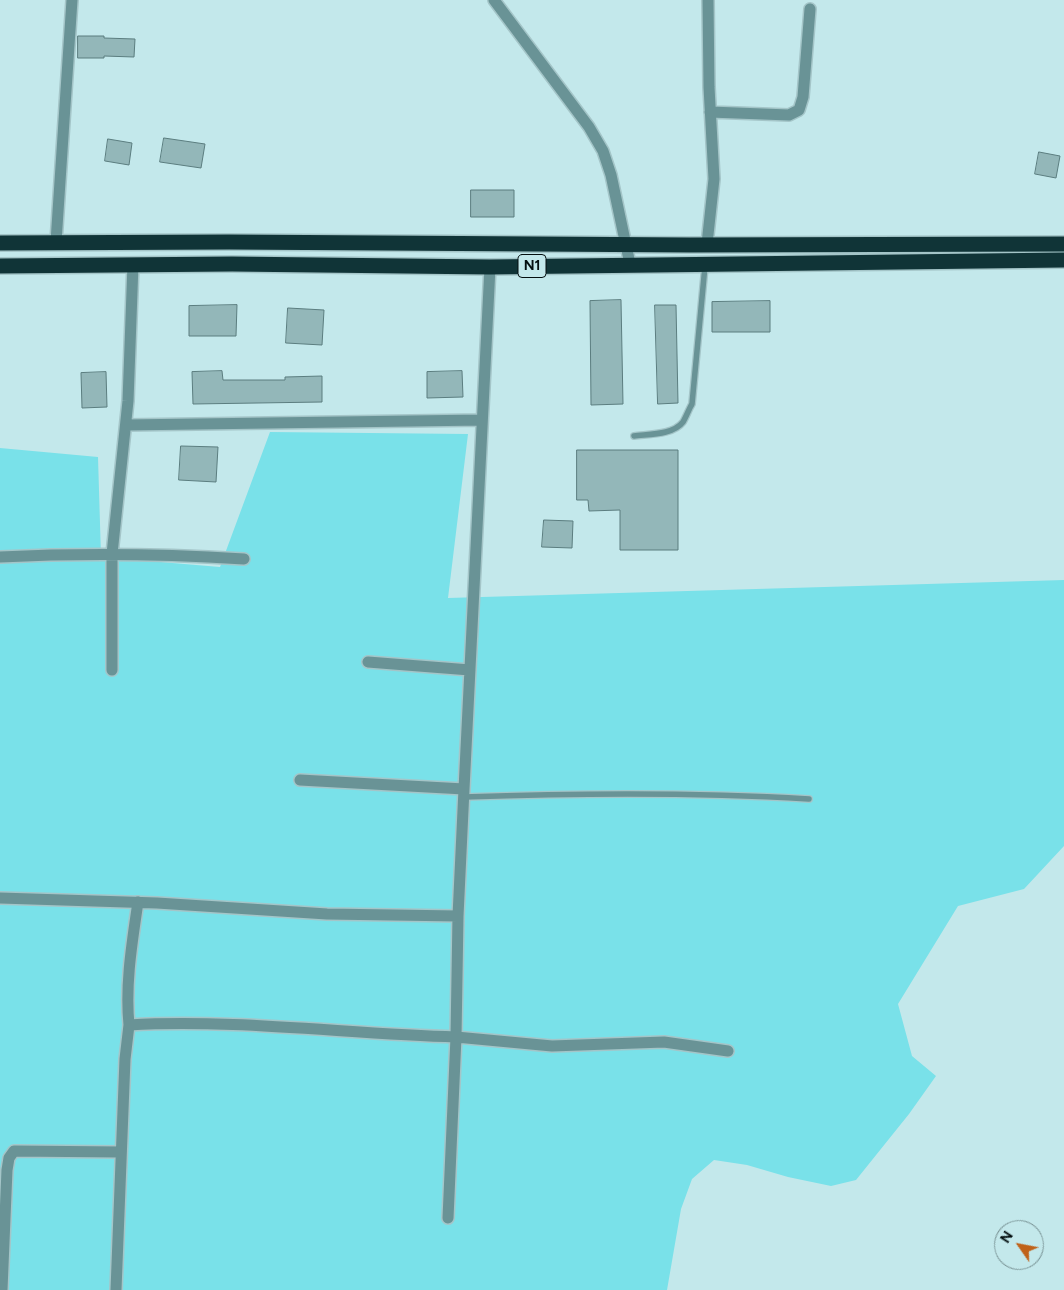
<!DOCTYPE html>
<html>
<head>
<meta charset="utf-8">
<style>
	body { margin:0 }
	#map { position:relative; width:1064px; height:1290px; overflow:hidden; background:#c3e8eb; font-family:Figtree,sans-serif }
	canvas { display:block }
	.north { position:absolute; left:994px; top:1220px; width:50px; height:50px; box-sizing:border-box; background:#c3e8eb; border:1px solid #779193; border-radius:50%; rotate:303deg; font-size:14px; font-weight:700; line-height:20px; text-align:center; color:#040f10 }
	.north::after { content:''; display:block; margin:auto; width:18px; height:22px; background:#c06219; clip-path:polygon(50% 0,100% 100%,50% 72%,0 100%) }
</style>
</head>
<body>
<div id="map">
<canvas width="1064" height="1290"></canvas>
<div class="north">N</div>
</div>
<script>
const ctx = document.querySelector('canvas').getContext('2d');
ctx.lineJoin = 'round';
function fillPath(path, color) { ctx.fillStyle = color; ctx.fill(path, 'evenodd'); }
function stroke(path, color, width, dash) { ctx.strokeStyle = color; ctx.lineWidth = width; ctx.lineCap = dash ? 'butt' : 'round'; ctx.setLineDash(dash || []); ctx.stroke(path); }
function drawText(font, color, halo, rows, align = 'center') {
  ctx.font = font + ' Figtree,sans-serif'; ctx.lineWidth = 4.5; ctx.setLineDash([]); ctx.textBaseline = 'middle'; ctx.strokeStyle = halo; ctx.fillStyle = color; for (const [text, x, y, turn = 0] of rows) {
    ctx.save(); ctx.translate(x, y); ctx.rotate((+turn || 0) * Math.PI / 180); ctx.textAlign = isNaN(turn) ? turn : align; if (halo) ctx.strokeText(text, 0, 0); ctx.fillText(text, 0, 0); ctx.restore();
  }
}
const green = new Path2D(`
	M270,432L468,434L448,598L1064,580V846L1024,889L958,906L898,1004L912,1056L936,1076L909,1114L856,1180L831,1186L788,1177L747,1165L714,1160L692,1179L681,1209L667,1290H0V448L98,457L101,557L220,567Z`);
const building = new Path2D(`
	M78,36H104V38L135,39L134,57L104,56V58H78Z
	M164,138L205,144L201,168L160,162Z
	M108,139L132,143L129,165L105,161Z
	M1039,152L1060,156L1056,178L1035,174Z
	M471,190H514V217H471Z
	M621,300L623,404L591,405L590,301Z
	M770,301V332H712V302Z
	M237,305L236,336H189V306Z
	M655,305H676L678,403L658,404Z
	M288,308L324,310L322,345L286,343Z
	M222,371L223,380H285V377L322,376V402L193,404L192,372Z
	M462,371L463,397L427,398V372Z
	M106,372L107,407L82,408L81,373Z
	M181,446L218,447L216,482L179,480Z
	M577,450H678V550H620V510L589,511L588,500H577Z
	M544,520L573,521L572,548L542,547Z`);
const lane = new Path2D(`
	M634,436C649,434 673,435 683,422C686,417 689,409 692,404L705,266
	M464,797C579,793 694,792 809,799`);
const street = new Path2D(`
	M494,0L589,127L603,151L611,175L630,264
	M710,112L789,115L799,110L803,97L810,9
	M56,242L72,0
	M707,244L714,179L709,87L708,0
	M126,425L482,420
	M0,557C82,553 163,554 244,559
	M368,662L470,670
	M112,670V554L128,401L133,264
	M300,780L464,789
	M0,898L157,903L327,914L458,916
	M129,1025C125,984 132,943 138,902
	M448,1218L456,1037L552,1046L664,1042L728,1051
	M2,1290L7,1170L9,1158L14,1151L121,1152
	M116,1290L125,1059L129,1025C238,1019 347,1034 456,1037L458,916L464,789L490,267`);
const highway = new Path2D(`
	M0,243L229,242L690,245L1064,244
	M0,266L232,264L490,267L1064,260`);
const shields = [
	[532,266,28]
];
const shieldNames = [
	["N1",532,266]
];
fillPath(green, '#79e1e9');
fillPath(building, '#93b7b9');
stroke(building, '#5b7d7f', 1);
stroke(lane, '#a4c5c8', 8);
stroke(street, '#a4c5c8', 14);
stroke(highway, '#a4c5c8', 18);
stroke(lane, '#699396', 5.5);
stroke(street, '#699396', 11);
stroke(highway, '#103437', 15);
for (const [x, y, w] of shields) { const box = new Path2D(); box.roundRect(x - w / 2, y - 11.5, w, 23, 4); ctx.fillStyle = '#c3e8eb'; ctx.fill(box); stroke(box, '#040f10', 1); }
drawText('bold 14px', '#040f10', null, shieldNames);
</script>
</body>
</html>
